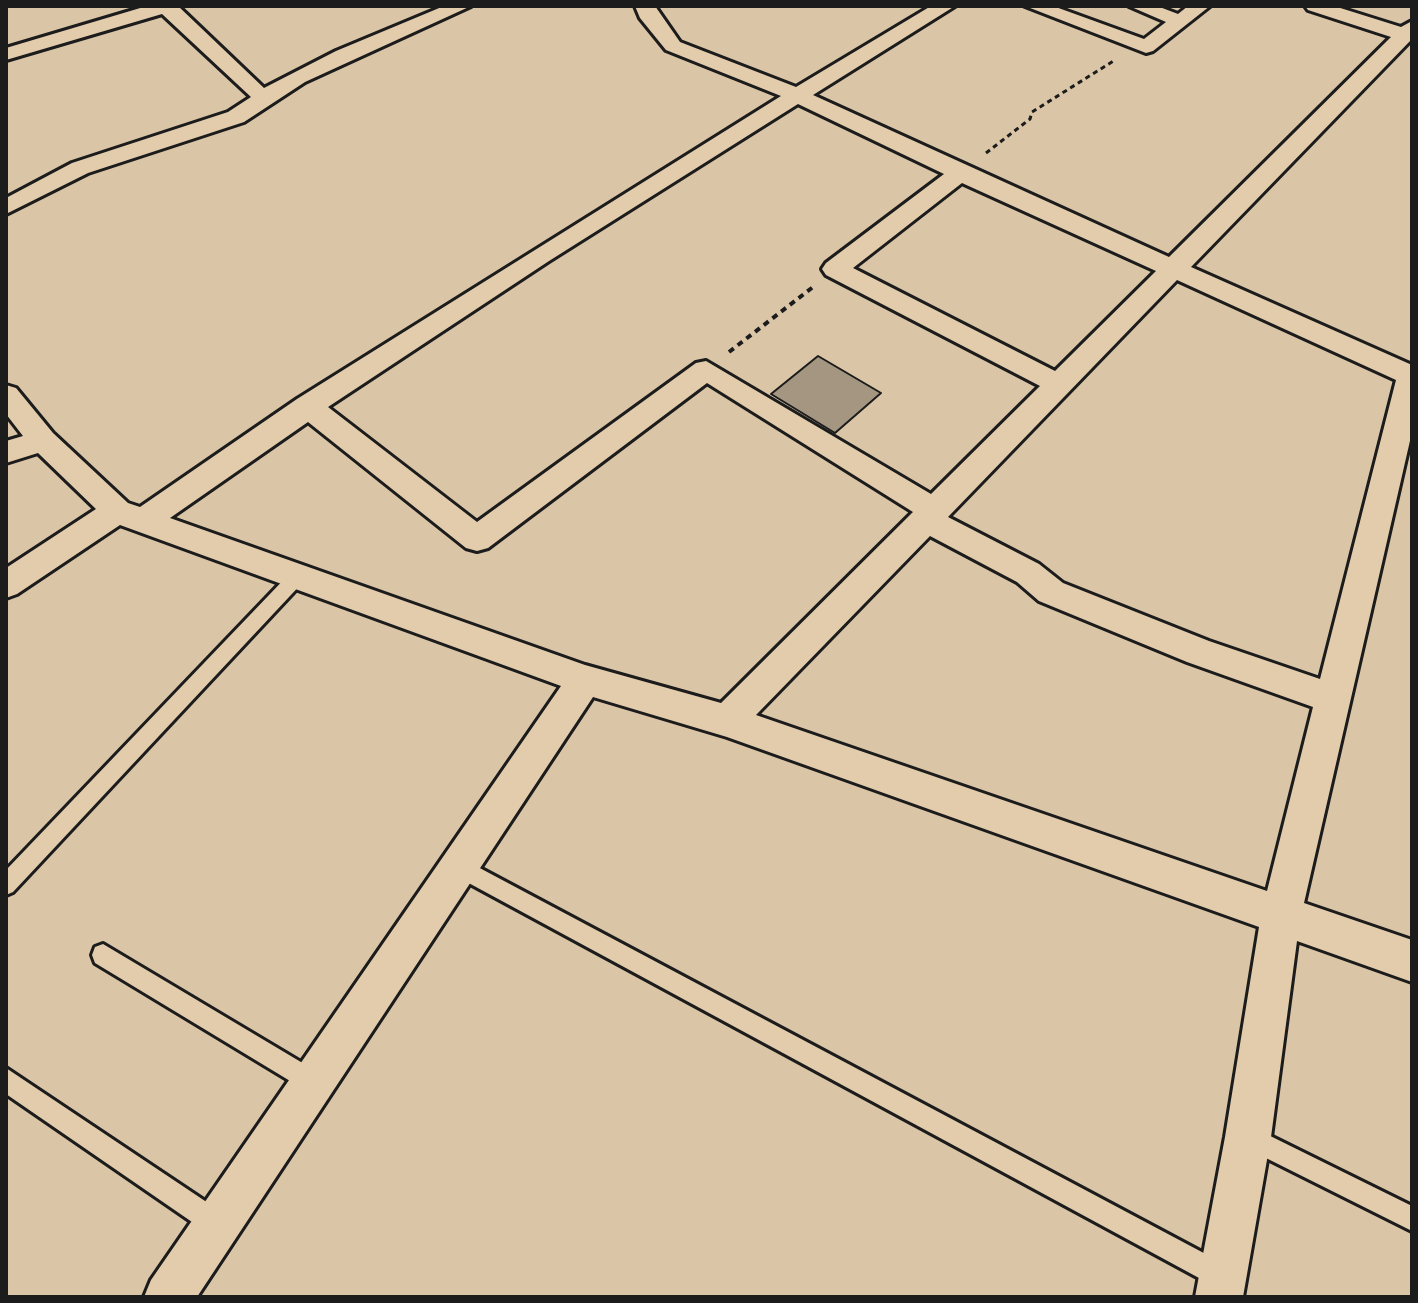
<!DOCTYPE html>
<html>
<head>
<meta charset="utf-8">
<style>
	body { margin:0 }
	#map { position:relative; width:1418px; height:1303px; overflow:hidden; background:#dac5a6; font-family:Kalam,sans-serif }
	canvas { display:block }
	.frame { position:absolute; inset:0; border:8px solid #1c1c1c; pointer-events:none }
</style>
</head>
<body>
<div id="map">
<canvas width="1418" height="1303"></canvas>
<div class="frame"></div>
</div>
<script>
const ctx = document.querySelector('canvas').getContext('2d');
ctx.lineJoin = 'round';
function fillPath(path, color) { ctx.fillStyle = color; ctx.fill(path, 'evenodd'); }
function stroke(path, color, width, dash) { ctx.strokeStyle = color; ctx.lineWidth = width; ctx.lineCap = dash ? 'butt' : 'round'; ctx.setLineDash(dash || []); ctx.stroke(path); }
const building = new Path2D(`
	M818,356L881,393L835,433L771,394Z`);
const pathFar1 = new Path2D(`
	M986,153L1030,119L1032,112L1115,60`);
const path = new Path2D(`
	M729,352L813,287`);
const service = new Path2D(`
	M298,569L304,571L307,576L304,581L13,892L6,895V870L292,571Z
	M459,857L1230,1267L1234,1276L1230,1285L1221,1289L1212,1285L452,874L449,867L452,860Z
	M103,944L321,1074L325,1082L321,1090L313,1094L305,1090L95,963L92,955L95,947Z
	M6,1068L226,1215L229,1224L226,1233L217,1236L208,1233L6,1094Z
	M1248,1125L1412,1206V1231L1240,1145L1236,1137L1240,1129Z`);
const minor = new Path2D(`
	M147,6H178L264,88L336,51L444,6H471L305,82L244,122L88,173L6,214V198L72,163L228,112L251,97L162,14L6,60V48Z
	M635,6H655L680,42L796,87L931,6H955L813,95L1169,257L1391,37L1308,10L1305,6H1334L1401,27L1412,21V39L1191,267L1412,365V432L1304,903L1412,940V982L1297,941L1271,1137L1243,1297H1195L1225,1137L1259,927L727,737L593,697L197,1297H144L151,1280L561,686L120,525L17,594L6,598V568L96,509L38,453L6,463V441L23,436L6,414V385L16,388L53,433L128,503L140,507L297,399L781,96L666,50L640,18ZM798,104L944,174L826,263L822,269L826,275L1040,386L931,494L706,361L696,363L477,522L328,407L549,261ZM962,183L1156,271L1055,371L853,268ZM1177,280L1396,380L1320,679L1209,641L1063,583L1039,564L948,517ZM707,383L913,512L721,703L585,665L170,518L308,422L466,548L477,551L488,548ZM930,536L1017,582L1039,601L1187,662L1313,707L1267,891L756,715Z
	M1025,6H1053L1144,39L1166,22L1129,6H1157L1178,14L1188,6H1210L1153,51L1146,53Z`);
fillPath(building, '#a49680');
stroke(building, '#1c1c1c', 2);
stroke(service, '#1c1c1c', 6);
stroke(minor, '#1c1c1c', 6);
stroke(pathFar1, '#1c1c1c', 3, [5, 4]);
stroke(path, '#1c1c1c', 4, [6, 5]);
fillPath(service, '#e2ccac');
fillPath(minor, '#e2ccac');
</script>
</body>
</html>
